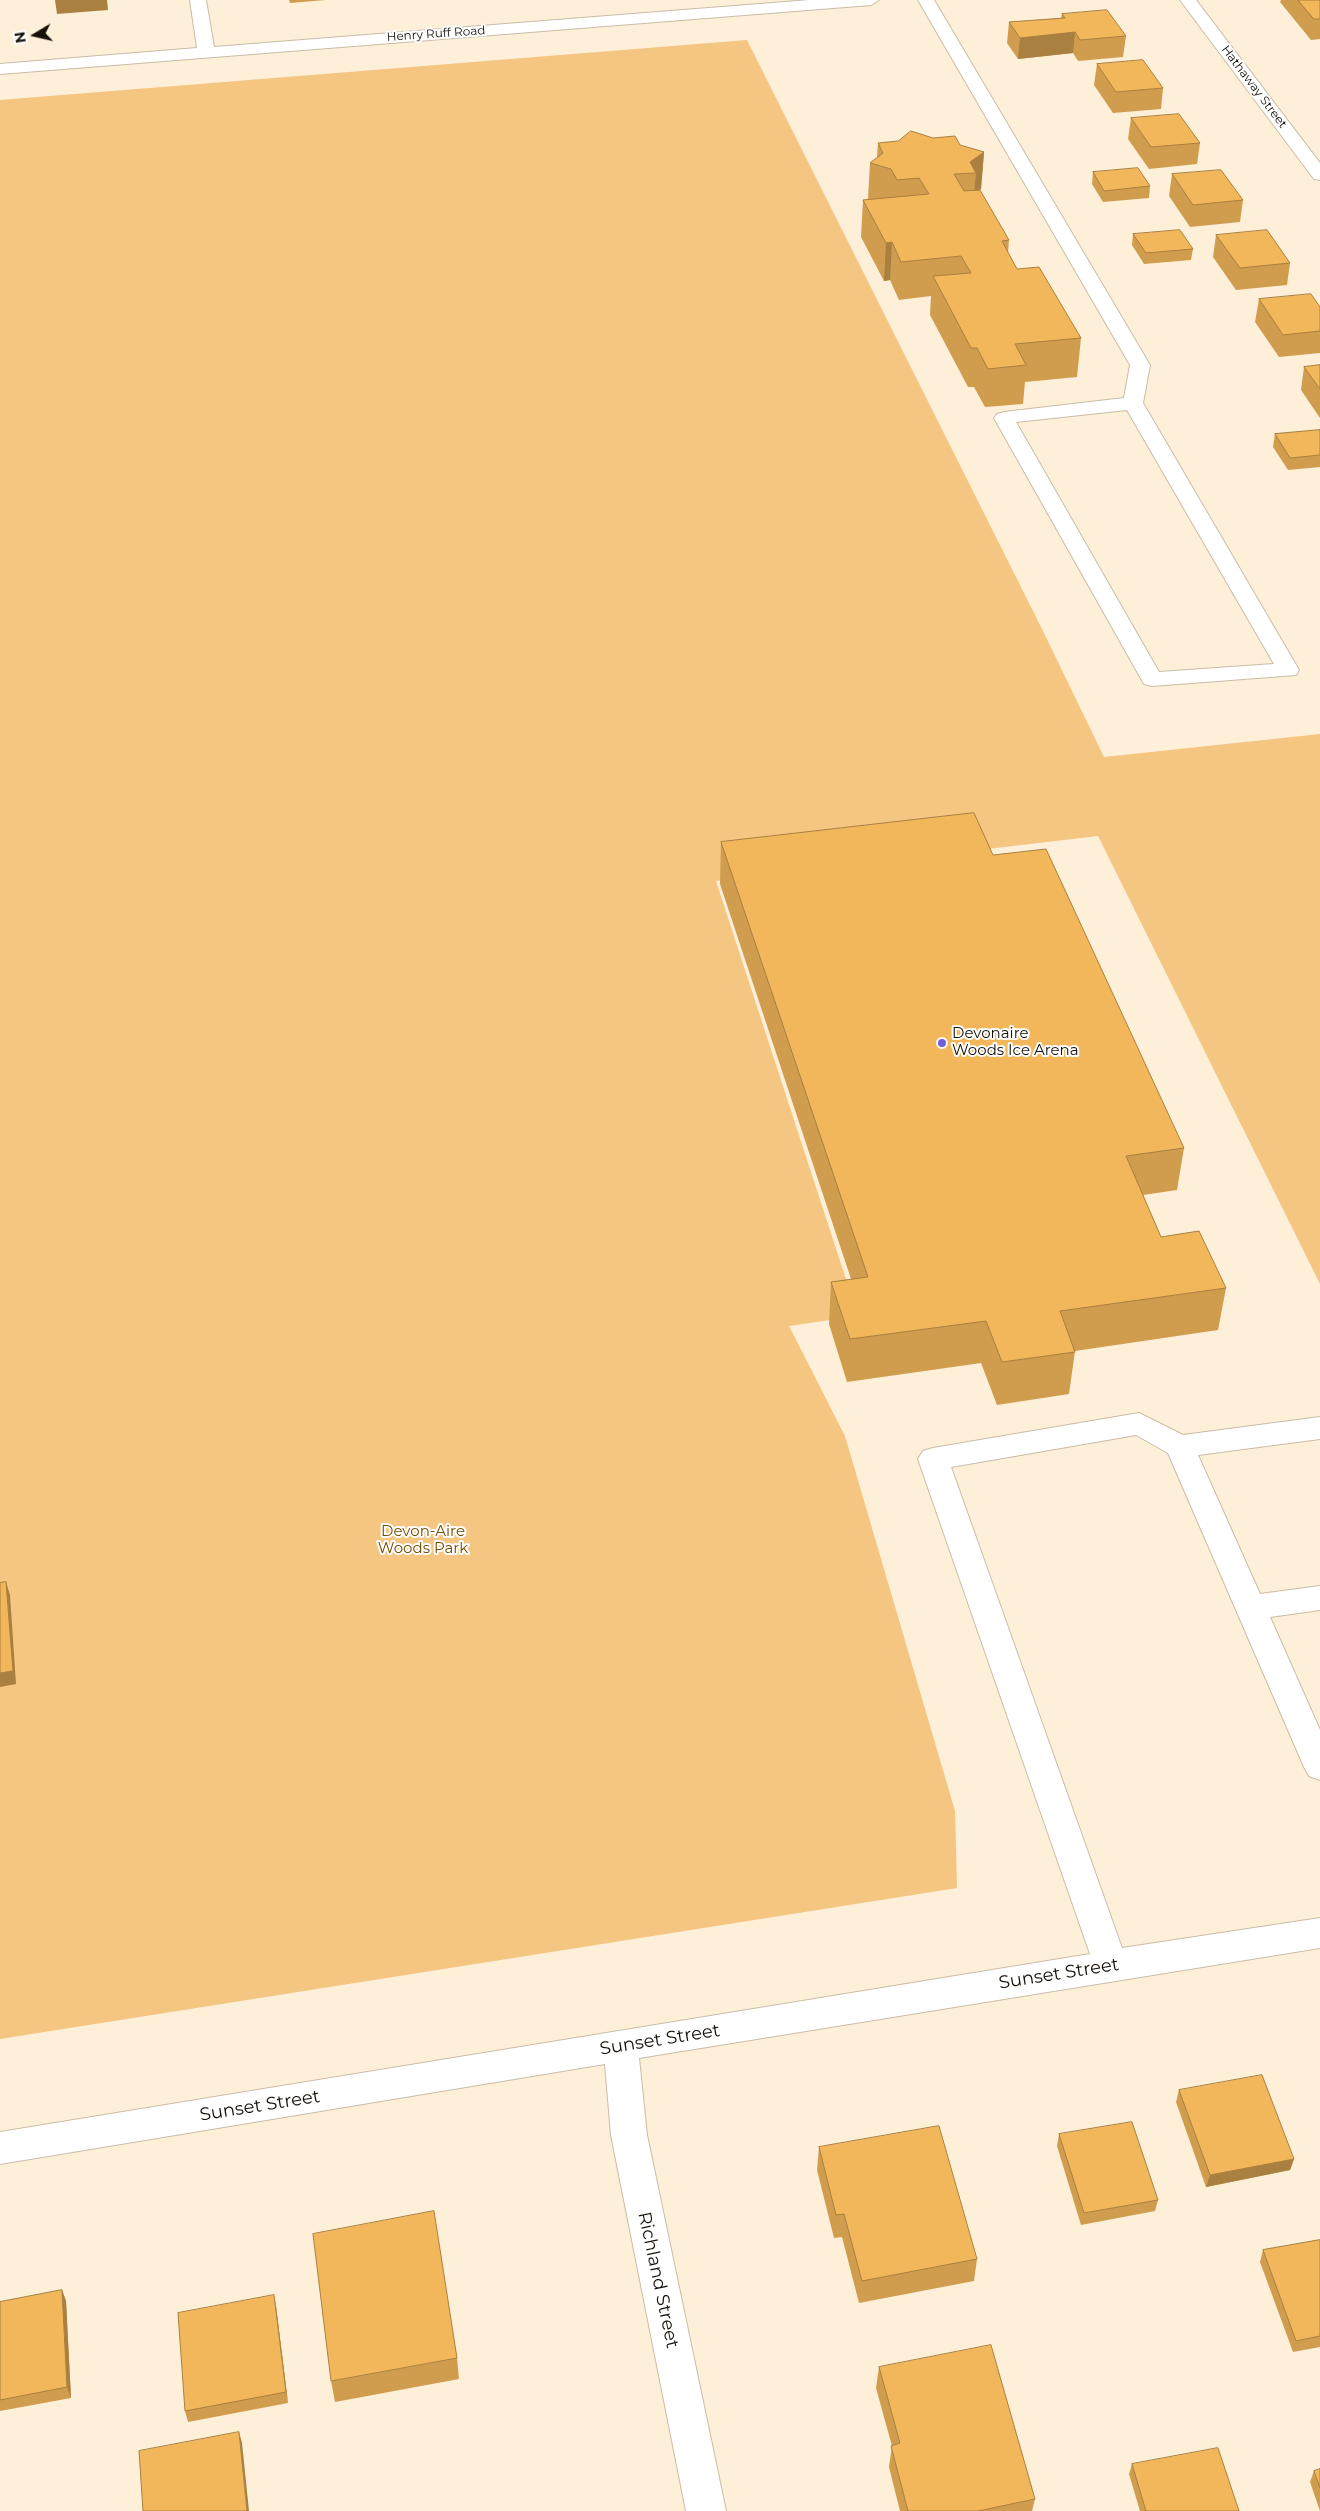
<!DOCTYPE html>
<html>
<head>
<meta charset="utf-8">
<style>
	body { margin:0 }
	#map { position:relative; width:1320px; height:2511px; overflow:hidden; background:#feefd9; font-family:Montserrat,sans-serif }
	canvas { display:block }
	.north { position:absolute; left:10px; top:10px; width:50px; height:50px; -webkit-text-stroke:4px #fefefe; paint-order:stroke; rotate:261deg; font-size:14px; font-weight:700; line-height:20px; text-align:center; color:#161009 }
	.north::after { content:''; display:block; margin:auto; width:18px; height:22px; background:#161009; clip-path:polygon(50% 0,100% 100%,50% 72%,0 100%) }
</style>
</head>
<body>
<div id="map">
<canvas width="1320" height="2511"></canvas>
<div class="north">N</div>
</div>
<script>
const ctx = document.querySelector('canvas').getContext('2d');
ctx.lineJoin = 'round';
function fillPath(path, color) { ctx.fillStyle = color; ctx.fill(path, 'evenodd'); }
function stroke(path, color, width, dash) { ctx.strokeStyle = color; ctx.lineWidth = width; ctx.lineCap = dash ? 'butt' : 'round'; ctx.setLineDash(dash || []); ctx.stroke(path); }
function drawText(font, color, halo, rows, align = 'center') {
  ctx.font = font + ' Montserrat,sans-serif'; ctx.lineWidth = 4; ctx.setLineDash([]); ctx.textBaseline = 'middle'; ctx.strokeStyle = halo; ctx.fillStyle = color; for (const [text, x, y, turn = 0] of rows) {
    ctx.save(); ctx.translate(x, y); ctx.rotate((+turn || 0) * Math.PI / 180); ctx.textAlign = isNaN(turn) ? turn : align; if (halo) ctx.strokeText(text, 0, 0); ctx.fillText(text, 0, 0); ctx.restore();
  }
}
const green = new Path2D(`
	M747,40L1044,633L1104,757L1320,734V1284L1098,836L716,881L858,1316L789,1326L845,1436L955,1811L957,1888L0,2039V100Z`);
const minor = new Path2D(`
	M190,0H206L214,47L810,0H879L871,5L0,74V64L197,48Z
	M918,0H934L1150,365L1143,403L1299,670L1296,675L1152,686L1144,684L994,418L997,414L1004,412L1124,398L1130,365ZM1127,410L1274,664L1159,672L1016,422Z
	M1180,0H1196L1320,163V180L1314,179Z
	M1139,1413L1183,1435L1320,1417V1439L1198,1455L1260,1594L1320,1586V1610L1270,1617L1320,1730V1780L1309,1776L1304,1767L1168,1453L1136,1435L951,1467L1122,1948L1320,1918V1948L639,2058L647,2135L726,2511H686L611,2135L605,2064L0,2164V2132L1090,1954L918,1459L923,1451L933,1448Z`);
const wall = new Path2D(`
	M289,0H326L290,3Z
	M1281,0H1320V39L1311,40L1280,2Z
	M1062,14L1126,36L1123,57L1078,61L1073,53L1018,59L1007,43L1009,22L1061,18Z
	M1097,64L1163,88L1161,109L1113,113L1094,85Z
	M1131,118L1200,143L1197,164L1149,169L1128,139Z
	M878,143L960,145L984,152L981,189L979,190L1009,240L1008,253L1017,269L1081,338L1077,377L1025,382L1023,404L985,407L974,387H968L930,315L931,296L899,300L890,280L884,281L861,237L863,200L868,199L870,163L877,158Z
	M1093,172L1150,186L1149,198L1103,202L1092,184Z
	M1172,174L1243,200L1240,222L1190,227L1169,196Z
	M1133,234L1193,249L1191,260L1144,264L1132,245Z
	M1216,235L1290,263L1287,285L1236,290L1213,257Z
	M1259,299L1320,307V353L1279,357L1255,322Z
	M1320,365V418L1301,390L1304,367Z
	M1320,430V467L1288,470L1273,447L1275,434Z
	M721,842L993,855L1184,1148L1177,1190L1143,1195L1161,1237L1226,1288L1218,1330L1075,1351L1069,1394L997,1405L981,1363L847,1382L829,1324L831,1282L851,1279L720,884Z
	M1179,2090L1294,2159L1290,2170L1206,2187L1176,2102Z
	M1059,2134L1158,2200L1155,2211L1081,2225L1057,2146Z
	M819,2147L977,2259L974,2281L859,2303L842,2237L834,2238L817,2170Z
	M1320,2240V2347L1293,2352L1260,2262L1263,2250Z
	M62,2290L66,2301L71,2398L0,2411V2302Z
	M276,2306L288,2403L188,2422L185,2411Z
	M457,2358L459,2379L335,2402L331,2381Z
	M879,2367L1035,2499L1032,2511H900L889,2467L892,2446L876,2388Z
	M1132,2464L1239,2511H1140L1129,2474Z
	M1320,2469V2511L1310,2482L1314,2471Z`);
const shadedWall = new Path2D(`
	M55,0H107L108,10L57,14Z
	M1075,32L1073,53L1018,59L1020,38Z
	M984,152L981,189L974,194L976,173L970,162Z
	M892,242L890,280L884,281L886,243Z
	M6,1582L10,1595L16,1684L0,1687V1673Z
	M1294,2159L1290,2170L1206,2187L1210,2175Z
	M62,2290L66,2301L71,2398L67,2387Z
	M274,2295L276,2306L288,2403L286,2392Z
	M239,2432L242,2443L249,2511H247Z`);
const building = new Path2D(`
	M1298,0H1320V19H1314Z
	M1107,10L1126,36L1080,40L1075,32L1020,38L1009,22L1065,18L1062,14Z
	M1143,60L1163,88L1116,92L1097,64Z
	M1179,114L1200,143L1151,147L1131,118Z
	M911,131L933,138L955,136L960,145L984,152L970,162L976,173L954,174L964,191L980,190L1009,240L1002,241L1017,269L1039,267L1081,338L1015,344L1026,365L988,369L977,348H971L933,276L971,273L961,256L901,262L892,242L886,243L863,200L929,194L919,178L897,180L891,169L870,163L883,153L878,143L898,141Z
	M1138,168L1150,186L1104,191L1093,172Z
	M1221,170L1243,200L1193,205L1172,174Z
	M1180,230L1193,249L1146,253L1133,234Z
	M1267,230L1290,263L1240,268L1216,235Z
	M1311,294L1320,307V331L1283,335L1259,299Z
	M1320,365V389L1304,367Z
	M1320,430V455L1290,458L1275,434Z
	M974,813L993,855L1046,849L1184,1148L1126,1156L1161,1237L1199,1231L1226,1288L1060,1311L1075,1352L1002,1362L986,1321L850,1339L831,1282L868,1277L721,842Z
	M6,1582L13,1671L0,1673V1583Z
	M1262,2075L1294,2159L1210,2175L1179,2090Z
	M1132,2122L1158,2200L1084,2213L1059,2134Z
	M939,2126L977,2259L862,2281L844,2214L836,2215L819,2147Z
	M434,2211L457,2358L331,2381L313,2234Z
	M1320,2240V2336L1296,2341L1263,2250Z
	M62,2290L67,2387L0,2400V2302Z
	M274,2295L286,2392L185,2411L178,2313Z
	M991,2345L1035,2499L978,2511H908L891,2446L900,2443L879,2367Z
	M239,2432L247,2511H143L139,2451Z
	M1218,2448L1239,2511H1146L1132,2464Z
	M1320,2469V2488L1314,2471Z`);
const markers = [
	[942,1043,5,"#705dd7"]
];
const farStreetnames = [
	["Henry Ruff Road",436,34,-4],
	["Hathaway Street",1254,87,53]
];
const poiNames = [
	["Devonaire",952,1034],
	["Woods Ice Arena",952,1051]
];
const parkNames = [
	["Devon-Aire",423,1532],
	["Woods Park",423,1549]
];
const nearStreetnames = [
	["Sunset Street",1059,1974,-9],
	["Sunset Street",660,2040,-9],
	["Sunset Street",260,2106,-9],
	["Richland Street",658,2280,78]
];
fillPath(green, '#f4c682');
stroke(minor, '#cbbca7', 2);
fillPath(minor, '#fff');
fillPath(wall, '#d09d4e');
fillPath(shadedWall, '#a98040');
fillPath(building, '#f2b75b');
stroke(building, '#a98040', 1);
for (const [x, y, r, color] of markers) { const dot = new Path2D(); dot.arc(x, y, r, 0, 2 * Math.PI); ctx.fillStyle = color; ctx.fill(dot); stroke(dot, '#fefefe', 2); }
drawText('12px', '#161009', '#fefefe', farStreetnames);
drawText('15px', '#161009', '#fefefe', poiNames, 'left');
drawText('15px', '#734d00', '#fefefe', parkNames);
drawText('18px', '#161009', '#fefefe', nearStreetnames);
</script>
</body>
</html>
